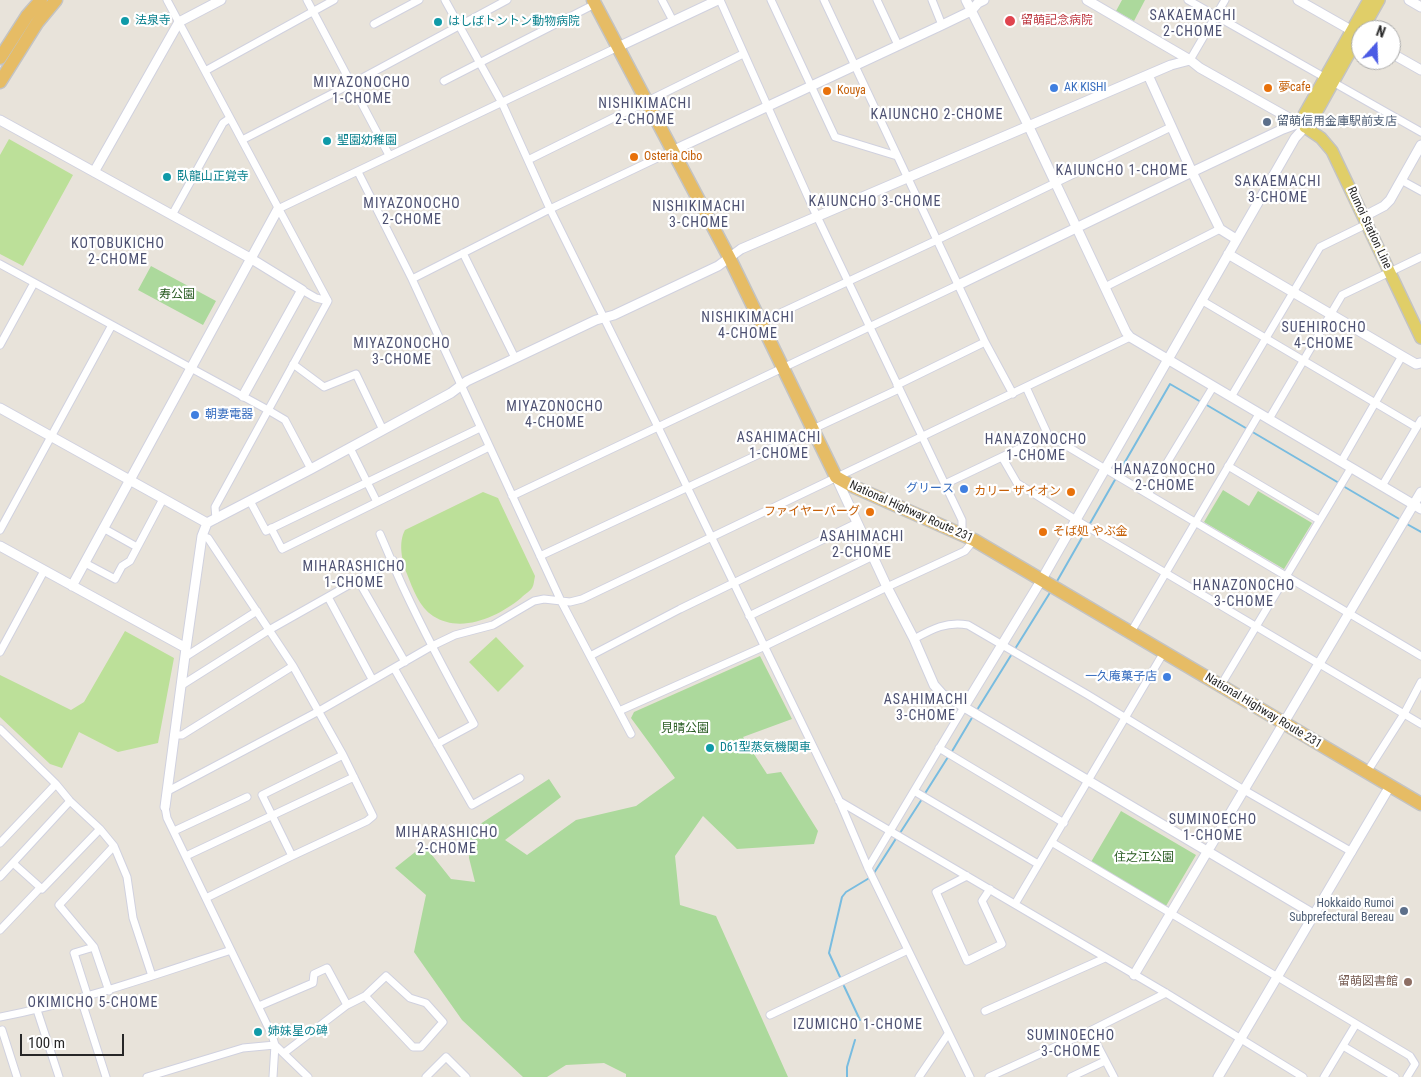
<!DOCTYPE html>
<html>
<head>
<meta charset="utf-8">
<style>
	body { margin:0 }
	#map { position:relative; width:1421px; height:1077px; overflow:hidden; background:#e8e3da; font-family:"Roboto Condensed",sans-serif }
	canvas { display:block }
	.north { position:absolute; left:1351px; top:20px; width:50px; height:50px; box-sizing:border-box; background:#fff; border:1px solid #a9a9a9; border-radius:50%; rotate:20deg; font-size:14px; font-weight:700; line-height:20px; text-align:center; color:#272727 }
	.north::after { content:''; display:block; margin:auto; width:18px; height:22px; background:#4b5be5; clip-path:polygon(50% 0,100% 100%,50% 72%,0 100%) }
	.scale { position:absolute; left:20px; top:1034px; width:104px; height:22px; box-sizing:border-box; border:2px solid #272727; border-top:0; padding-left:6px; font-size:15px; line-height:18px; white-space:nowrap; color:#272727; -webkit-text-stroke:4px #fff; paint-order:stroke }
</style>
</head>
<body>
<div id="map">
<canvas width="1421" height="1077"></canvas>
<div class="north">N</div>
<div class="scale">100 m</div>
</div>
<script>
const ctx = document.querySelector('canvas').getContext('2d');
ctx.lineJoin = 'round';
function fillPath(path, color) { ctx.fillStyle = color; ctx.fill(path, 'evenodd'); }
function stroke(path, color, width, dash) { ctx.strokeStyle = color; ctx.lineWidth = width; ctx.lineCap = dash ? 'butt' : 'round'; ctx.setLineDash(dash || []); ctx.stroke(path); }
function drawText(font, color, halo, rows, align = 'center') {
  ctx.font = font + ' "Roboto Condensed","Noto Sans JP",sans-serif'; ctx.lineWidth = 4.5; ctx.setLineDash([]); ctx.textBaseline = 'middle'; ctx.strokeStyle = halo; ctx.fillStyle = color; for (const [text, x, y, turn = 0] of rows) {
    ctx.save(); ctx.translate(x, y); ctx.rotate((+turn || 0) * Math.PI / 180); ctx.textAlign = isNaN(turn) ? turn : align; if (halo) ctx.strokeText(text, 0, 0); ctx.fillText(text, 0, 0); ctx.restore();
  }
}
const green = new Path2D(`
	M1122,0H1145L1134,21L1116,11Z
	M151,266L216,301L203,325L138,290Z
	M1223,490L1249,506L1258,491L1312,523L1284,569L1204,522Z
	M760,656L792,719L743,737L767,774L781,772L818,831L814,844L737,849L703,816L675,856L680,905L716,916L788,1077H626V1074L604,1063L566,1065L547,1077H523L462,1020L414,952L426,895L395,868L424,845L451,879L475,882L469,858L471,830L549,779L561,797L505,840L527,855L576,820L636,806L675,778L631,718L634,712Z
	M1121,811L1196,855L1166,906L1091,862Z`);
const pitch = new Path2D(`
	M9,139L73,175L23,266L0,254V155Z
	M483,492L498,498L535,576C534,580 534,585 532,588C530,591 524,595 521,598C498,617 461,634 433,616C419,607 413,589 407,574C402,561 398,543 405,530Z
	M125,631L174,658L158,743L118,752L79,732L62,768L50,764L0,717V675L71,710L84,702Z
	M496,637L524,666L498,692L469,662Z`);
const stream = new Path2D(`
	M1205,404L1339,483
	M1118,474L1170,384L1201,402
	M1343,486L1401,520
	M1405,523L1421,532
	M1056,583L1116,478
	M977,710L1051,591
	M951,753L973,716
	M924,795L948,757
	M900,833L922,799
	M874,873L897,837
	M840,977L829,953L842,897L846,892L871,877
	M844,986L860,1020
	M847,1077V1067L855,1040`);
const minor = new Path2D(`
	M167,0L328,301L215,507L216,519
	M307,0L389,155
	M445,0L502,103L550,209L658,427L839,800L868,868L970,1077
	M662,0L673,21
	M720,0L813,208L962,520V534
	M771,0L835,137L897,156
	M824,0L985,342L1013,394
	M877,0L898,45
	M932,0L942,25
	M1188,0L1421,132
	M374,24L419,0
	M1190,60L1225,0
	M205,71L334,0
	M444,81L595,4
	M242,140L351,84L507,0
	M528,160L743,54
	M358,172L412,279L561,601L631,734
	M1401,180L1421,191
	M278,209L618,47
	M172,215L223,123L230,118
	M463,253L515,358
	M0,264L268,410L285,420L311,469
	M412,279L550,209L672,151
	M1105,287L1220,229
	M302,290L316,298L328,301
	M1201,300L1416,427
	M761,322L937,240L1171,127
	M0,345L34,283
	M293,364L324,387L356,374L383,430
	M897,385L985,342
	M1026,387L1048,435L1421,656
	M1231,397L1320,247L1367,224
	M1269,419L1342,295L1421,257
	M350,448L377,502
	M1002,457L1017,483L1076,520L1421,724
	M1341,462L1402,356
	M1228,466L1319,520
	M945,484L1048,435
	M1382,486L1421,420
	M1148,494L1213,387
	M512,496L958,285
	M250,501L266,531L480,428
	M103,528L137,547
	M271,528L282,549L489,447
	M0,530L112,325
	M380,534C388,552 395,570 403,587C425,634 449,679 474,724L437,744
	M202,536L208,538L293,666L343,755L373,816L367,821L292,856L206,898
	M540,556L899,389
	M85,563L115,579L122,566L130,561L163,499
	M358,580L405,662
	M328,597L372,679
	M749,616L873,556
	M1131,632L1259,414
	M914,639C932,629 947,621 968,625L1088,695L1244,790L1352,852
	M0,652L44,571
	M590,656L680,609L857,523
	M185,657L257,611
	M394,668L472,805L520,778
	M182,685L269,630L393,560
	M1221,685L1351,468
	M619,711L763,647L887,587L965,551L974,540
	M0,729L56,784L70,801L100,829L114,846L127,877L133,918L152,976
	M174,735H182L293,666
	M939,748L1064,823
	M1367,772L1404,714L1421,682
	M168,791L319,711L432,646L455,635L493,625L534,601L544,599L570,602L582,599L1130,337
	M914,791L1038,864
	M839,801L1166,993L1303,1077
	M165,807L167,818L272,1035L275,1045L273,1077
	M174,831L247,797
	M0,843L56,784
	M1053,843L1410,1056L1415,1064L1407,1077
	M186,856L354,777
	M292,856L262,795L343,755
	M13,863L42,889L100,829
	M868,868L964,707
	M967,876L936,892L967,961L1002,944L982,901L990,889
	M0,877L70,801
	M1015,904L1164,652
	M0,930L40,888
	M109,991L94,947L59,905L114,846
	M88,997L74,953L94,947
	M81,999L106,1077
	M259,1006L313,983L314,974L327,968L347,1005
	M37,1010L59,1077
	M985,1011L1105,958
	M770,1015L908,950
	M0,1017C79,1002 155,975 231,950
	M0,1031L2,1030L17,1077
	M1090,1031L1114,1077
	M1343,1046L1395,1077
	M284,1053L347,1005L365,996L386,976L410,998L426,1003L443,1022L421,1047H413L365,996
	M147,1077L243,1048L275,1045L308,1077
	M426,1077L446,1057L466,1077
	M919,1077L948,1034
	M989,1077L1090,1031L1166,993
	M1071,1077L1105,1061
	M1324,1077L1356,1024`);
const tertiary = new Path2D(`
	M966,0L1029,127L1126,332L1130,337L1421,509
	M1298,0L1356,33
	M1409,0L1421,7
	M618,47L718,0
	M1391,53L1421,70
	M1148,75L1192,172L1220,229L1236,239
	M0,120L250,258L302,290L243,396
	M672,151L942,25L971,11L978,3L984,0
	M94,172L179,22L221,0
	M1363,217L1384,206L1390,200L1421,145
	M1228,254L1402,356L1416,364L1421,363
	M958,285L1192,172L1283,129L1299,123
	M0,408L207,523
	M836,477L887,587L914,639L934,685L942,694L1315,915
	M207,523L311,469L451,393L467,381L596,320L614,315L718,266L741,249L1171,65L1190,60
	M0,546L186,648
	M72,586L278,209
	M964,707L1042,579L1295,138L1305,127L1200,68L1190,60L1087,0
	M165,807L186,648L202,536L207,523
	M1134,975L1421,492
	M1218,1077L1390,786`);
const primary = new Path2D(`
	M1362,30L1379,0
	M1305,127L1321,138L1332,151L1421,338
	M1305,127L1304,115L1369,0
	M1305,127L1312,120L1361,32`);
const trunk = new Path2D(`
	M593,0L730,259L836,477L852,486L974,540L1421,804
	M0,58L27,16L41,0
	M0,82L37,23L56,0`);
const markers = [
	[125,21,5,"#0f9aa8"],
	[1010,21,6,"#e0444e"],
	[438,22,5,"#0f9aa8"],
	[1054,88,5,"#3f7fe0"],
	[1268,88,5,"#e8710a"],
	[827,91,5,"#e8710a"],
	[1267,122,5,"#5c6f8a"],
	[327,141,5,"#0f9aa8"],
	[634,157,5,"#e8710a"],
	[167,177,5,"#0f9aa8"],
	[195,415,5,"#3f7fe0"],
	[964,489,5,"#3f7fe0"],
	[1071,492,5,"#e8710a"],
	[870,512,5,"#e8710a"],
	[1043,532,5,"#e8710a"],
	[1167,677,5,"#3f7fe0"],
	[710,748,5,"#0f9aa8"],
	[1404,911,5,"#5c6f8a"],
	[1408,982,5,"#8d6e63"],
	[258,1032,5,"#0f9aa8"]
];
const cultureNames = [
	["法泉寺",135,21],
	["はしばトントン動物病院",448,22],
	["聖園幼稚園",337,141],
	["臥龍山正覚寺",177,177],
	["D61型蒸気機関車",720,748],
	["姉妹星の碑",268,1032]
];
const healthNames = [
	["留萌記念病院",1021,21]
];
const shopNames = [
	["AK KISHI",1064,88],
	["朝妻電器",205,415],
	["グリース",954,489,"right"],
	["一久庵菓子店",1157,677,"right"]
];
const foodNames = [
	["夢cafe",1278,88],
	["Kouya",837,91],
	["Osteria Cibo",644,157],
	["カリー ザイオン",1061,492,"right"],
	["ファイヤーバーグ",860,512,"right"],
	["そば処 やぶ金",1053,532]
];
const serviceNames = [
	["留萌信用金庫駅前支店",1277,122],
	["Hokkaido Rumoi",1394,904,"right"],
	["Subprefectural Bereau",1394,918,"right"]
];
const streetNames = [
	["Rumoi Station Line",1369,228,65],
	["National Highway Route 231",911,512,24],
	["National Highway Route 231",1263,711,31]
];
const parkNames = [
	["寿公園",177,295],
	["見晴公園",685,729],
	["住之江公園",1144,858]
];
const educationNames = [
	["留萌図書館",1398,982]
];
const neighbourhoodNames = [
	["SAKAEMACHI",1193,16],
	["2-CHOME",1193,32],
	["MIYAZONOCHO",362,83],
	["1-CHOME",362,99],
	["NISHIKIMACHI",645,104],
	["2-CHOME",645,120],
	["KAIUNCHO 2-CHOME",937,115],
	["KAIUNCHO 1-CHOME",1122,171],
	["SAKAEMACHI",1278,182],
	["3-CHOME",1278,198],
	["KAIUNCHO 3-CHOME",875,202],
	["MIYAZONOCHO",412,204],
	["2-CHOME",412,220],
	["NISHIKIMACHI",699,207],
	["3-CHOME",699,223],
	["KOTOBUKICHO",118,244],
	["2-CHOME",118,260],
	["NISHIKIMACHI",748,318],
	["4-CHOME",748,334],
	["SUEHIROCHO",1324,328],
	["4-CHOME",1324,344],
	["MIYAZONOCHO",402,344],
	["3-CHOME",402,360],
	["MIYAZONOCHO",555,407],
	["4-CHOME",555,423],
	["ASAHIMACHI",779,438],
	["1-CHOME",779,454],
	["HANAZONOCHO",1036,440],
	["1-CHOME",1036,456],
	["HANAZONOCHO",1165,470],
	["2-CHOME",1165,486],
	["ASAHIMACHI",862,537],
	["2-CHOME",862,553],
	["MIHARASHICHO",354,567],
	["1-CHOME",354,583],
	["HANAZONOCHO",1244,586],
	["3-CHOME",1244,602],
	["ASAHIMACHI",926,700],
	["3-CHOME",926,716],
	["SUMINOECHO",1213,820],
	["1-CHOME",1213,836],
	["MIHARASHICHO",447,833],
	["2-CHOME",447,849],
	["OKIMICHO 5-CHOME",93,1003],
	["IZUMICHO 1-CHOME",858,1025],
	["SUMINOECHO",1071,1036],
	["3-CHOME",1071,1052]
];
fillPath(green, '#acd99c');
fillPath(pitch, '#bce099');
stroke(stream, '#78bce0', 2);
stroke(minor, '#d0d1df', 9);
stroke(tertiary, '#d0d1df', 11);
stroke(primary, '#c3c3c3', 14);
stroke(trunk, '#c3c3c3', 15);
stroke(minor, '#fff', 7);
stroke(tertiary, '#fff', 9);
stroke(primary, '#e0ce68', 11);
stroke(trunk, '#e6bc65', 12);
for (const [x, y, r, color] of markers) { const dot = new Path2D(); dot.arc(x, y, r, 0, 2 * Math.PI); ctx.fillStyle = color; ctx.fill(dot); stroke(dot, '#fff', 2); }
drawText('12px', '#0d838f', '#fff', cultureNames, 'left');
drawText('12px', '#be3a42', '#fff', healthNames, 'left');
drawText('12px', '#366cbe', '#fff', shopNames, 'left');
drawText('12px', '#c56008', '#fff', foodNames, 'left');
drawText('12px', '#4e5e75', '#fff', serviceNames, 'left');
drawText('12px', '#272727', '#fff', streetNames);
drawText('12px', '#285b21', '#fff', parkNames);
drawText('12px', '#785e54', '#fff', educationNames, 'right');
ctx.letterSpacing = '1px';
drawText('14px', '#4d5172', '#fff', neighbourhoodNames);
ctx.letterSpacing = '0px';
</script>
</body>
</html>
